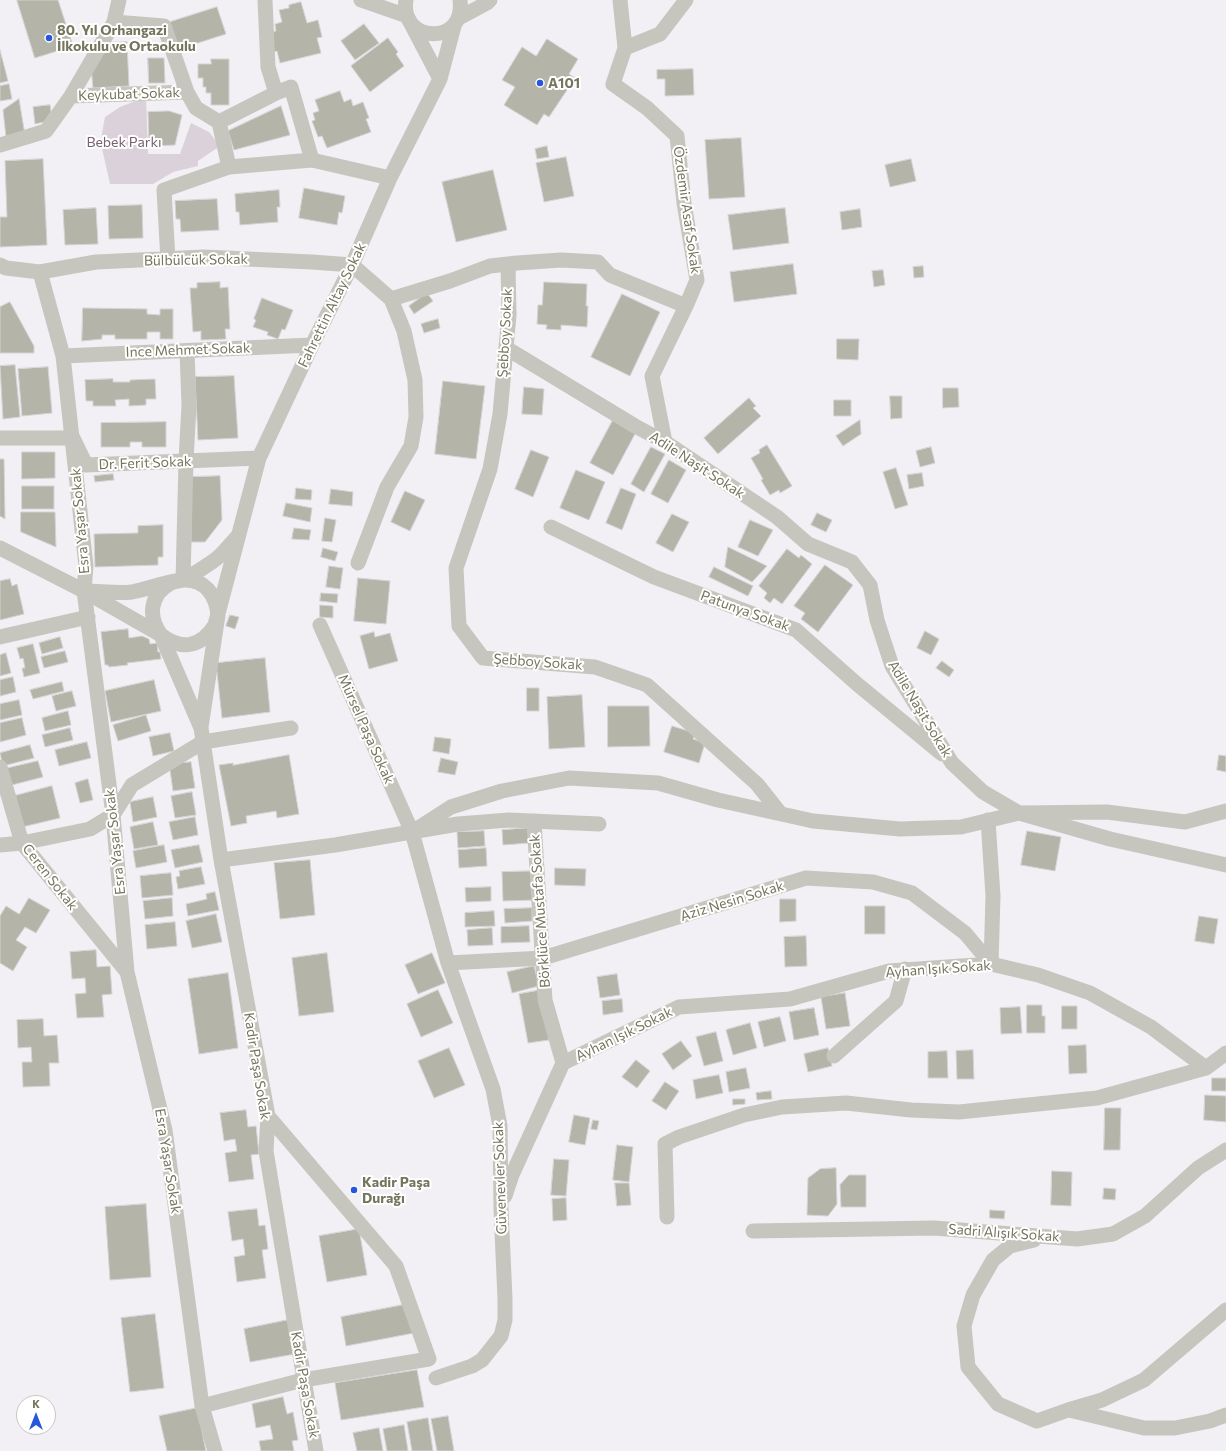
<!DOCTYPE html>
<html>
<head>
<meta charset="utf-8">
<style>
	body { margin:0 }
	#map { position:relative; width:1226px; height:1451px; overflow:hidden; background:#f2f0f4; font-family:Commissioner,sans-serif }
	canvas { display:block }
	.north { position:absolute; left:16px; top:1395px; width:40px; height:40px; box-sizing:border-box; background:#fff; border:1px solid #c8c7be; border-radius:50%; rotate:0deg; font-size:11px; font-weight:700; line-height:16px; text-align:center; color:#75745c }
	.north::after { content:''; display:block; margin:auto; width:14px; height:18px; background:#2757de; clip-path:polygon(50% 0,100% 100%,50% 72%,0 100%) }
</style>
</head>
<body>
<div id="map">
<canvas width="1226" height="1451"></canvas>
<div class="north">K</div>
</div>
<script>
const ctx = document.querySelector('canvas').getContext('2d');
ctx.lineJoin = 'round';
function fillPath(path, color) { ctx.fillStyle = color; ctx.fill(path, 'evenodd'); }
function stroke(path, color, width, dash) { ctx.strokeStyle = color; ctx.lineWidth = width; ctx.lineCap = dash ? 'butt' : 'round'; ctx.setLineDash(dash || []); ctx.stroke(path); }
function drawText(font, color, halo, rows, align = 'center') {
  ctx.font = font + ' Commissioner,sans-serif'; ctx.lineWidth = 4; ctx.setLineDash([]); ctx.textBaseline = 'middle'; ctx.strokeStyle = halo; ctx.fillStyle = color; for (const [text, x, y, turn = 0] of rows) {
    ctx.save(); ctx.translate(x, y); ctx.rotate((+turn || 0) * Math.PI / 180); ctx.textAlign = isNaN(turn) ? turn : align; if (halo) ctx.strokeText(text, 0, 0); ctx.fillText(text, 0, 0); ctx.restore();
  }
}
const green = new Path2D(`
	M146,97L148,154H180L191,123L209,132L220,146L198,161V166L173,172L153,184H110L101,144L102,133L105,117L120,107Z`);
const building = new Path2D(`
	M17,0H58L73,46L35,58Z
	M301,2L307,23L318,20L322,37L317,38L321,53L280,63L277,51L273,52L269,33L276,31L275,24L282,22L279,10L289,8V5Z
	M217,7L226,34L179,49L170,22Z
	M364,24L379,43L355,60L341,41Z
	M388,38L398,52L396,54L404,66L370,92L351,66Z
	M547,39L578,59L569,74L575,78L549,117L544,114L537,125L504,105L515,87L502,80L522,47L536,56Z
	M127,42L129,86L93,88L91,67L105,43Z
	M0,50L8,81L0,83Z
	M148,58H164L165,83H149Z
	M211,59H229V105H211V93H206V87H203V78H198V64H211Z
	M693,69L694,95L665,96V79H657V70Z
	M9,84L12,99L0,101V86Z
	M340,91L344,102L351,99L353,106L363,102L369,118L366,119L371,132L327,148L322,136L318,137L312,121L315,120L313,113L319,111L315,100Z
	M19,99L25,135L6,137L3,110Z
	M50,105L51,112L44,122L35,124L33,107Z
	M281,106L290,135L234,150L228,131Z
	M169,111L182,115L175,145L154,146V141L149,142L148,112Z
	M741,138L745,197L709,199L705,140Z
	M547,146L549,157L537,159L535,149Z
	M566,157L574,196L544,202L536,163Z
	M43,159L47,245L0,247V217H7L5,161Z
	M911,159L916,181L890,187L885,165Z
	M493,170L507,230L456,242L442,182Z
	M304,188L345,196L342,213L339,212L337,225L299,218Z
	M279,190L280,207H277L278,222L240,225L239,212H236L235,194Z
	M217,199L219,230L181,232L180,219H176L175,201Z
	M142,205L143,238L109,239L108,206Z
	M96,208L98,244L65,245L63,210Z
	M785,208L789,243L733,250L728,215Z
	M860,209L862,227L842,230L840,212Z
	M793,264L797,294L734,302L730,272Z
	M923,266L924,277L914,278L913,267Z
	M883,270L885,285L874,287L872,271Z
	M220,282V288L228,287L230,329H225L226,339L201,340V331L193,332L190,288H197V283Z
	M544,282L587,284L586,306H588L587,327L561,325V330L546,329L547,325L537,324L538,305H542Z
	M427,293L433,301L414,314L409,306Z
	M622,294L660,312L630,376L591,357Z
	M262,298L293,310L285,330L282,329L278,339L267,335L268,332L253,327L256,320L254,319Z
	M10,302L34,346V353H0V307Z
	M83,308L147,309V314L160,315V309H173V339H160V332H147V339H115V335H102V339L82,341Z
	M438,319L440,328L424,333L421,324Z
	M837,339H859L858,360L837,359Z
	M15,365L20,417L3,419L0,366Z
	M48,367L52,413L22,416L18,369Z
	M234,376L238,438L198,440L195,377Z
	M113,379V382H130V380L155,379L156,399H146V405L129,406V399L115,400L116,406H93V401H86L85,380Z
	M443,381L485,386L476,459L435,454Z
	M524,387L544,389L542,415L522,414Z
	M943,388H958L959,407L943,408Z
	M890,396H902V418L891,419Z
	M749,398L756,406L753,408L761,416L718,454L704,438Z
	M834,400H851V416H834Z
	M613,420L636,432L613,475L590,463Z
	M860,420L861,434L843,446L836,436Z
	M166,422V447H142V442H130V447H101V423Z
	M767,445L792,486L780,493L779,490L770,495L761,480L763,479L751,458L760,453L759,450Z
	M651,447L665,454L644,492L631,484Z
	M931,447L935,463L920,467L916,451Z
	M531,450L549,457L533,497L515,489Z
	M22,452H55V478L22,479Z
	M0,459H4L5,519L0,516Z
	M669,460L686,470L668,503L651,494Z
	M896,468L908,505L895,509L883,472Z
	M576,470L605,482L589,520L560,508Z
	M922,473L924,486L909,489L907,475Z
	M113,474L114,480L95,482L94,476Z
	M220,476L222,520L205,542H191V477Z
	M22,486H54V509H22Z
	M296,488L312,490L311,500L295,499Z
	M621,488L636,494L622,530L606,523Z
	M331,489L353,492L352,506L329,504Z
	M405,491L425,500L410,531L391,522Z
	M286,503L312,508L310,522L283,516Z
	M21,512H55L56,547L21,532Z
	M817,513L832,520L826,532L811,525Z
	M672,514L689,522L673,552L656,543Z
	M325,518L336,520L332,542L322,541Z
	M750,520L773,530L758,556L738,547Z
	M163,525V557H158V565L95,567L94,534L138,533V526Z
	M294,528L311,530L309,540L292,539Z
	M728,547L767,566L752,582L725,567Z
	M323,548L338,552L335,561L321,557Z
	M787,549L799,558L801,555L812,564L782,604L774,598L770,603L764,598L767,593L759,586Z
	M825,565L853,585L818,632L801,619L805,613L794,606Z
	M329,566L343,568L340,589L326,587Z
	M714,567L753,586L748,596L709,577Z
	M358,578L390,581L386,624L354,621Z
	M10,579L12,586L17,584L24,614L0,620V581Z
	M321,593L338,594L337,603L320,601Z
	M320,605L333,606V618L320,617Z
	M230,615L239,617L235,629L226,626Z
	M128,629L129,638L142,636L149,639L150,644L157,643L158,652H160L161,659L127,663L128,665L109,667L108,665H105L101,632Z
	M925,631L939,639L931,655L917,648Z
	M374,632L375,637L390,633L398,661L369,669L360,636Z
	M60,637L63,648L42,654L39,643Z
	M33,644L40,673L24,677L22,668H25L23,658L20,659L17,648Z
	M65,651L68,662L44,668L41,657Z
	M6,653L11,673L0,676V655Z
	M265,658L270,712L222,718L216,663Z
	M942,661L954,670L949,677L936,668Z
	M13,677L16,692L0,696V680Z
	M154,680L161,711L111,722L105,691Z
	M62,682L64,691L33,699L30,690Z
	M527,688H539V711H527Z
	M72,691L76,706L56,711L52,696Z
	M582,695L585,747L549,749L547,697Z
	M19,700L22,715L0,720V704Z
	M608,706H649L650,746L608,747Z
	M68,711L71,725L45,731L42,718Z
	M146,715L151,731L118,741L113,725Z
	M22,718L26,735L0,742V723Z
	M672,726L695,733L693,739L705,743L699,763L664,752Z
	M70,728L73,740L45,747L42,735Z
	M170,733L174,751L153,756L149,737Z
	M435,737L451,739L449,754L433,751Z
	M87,742L91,758L59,766L55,750Z
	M30,745L34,758L3,766L0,753Z
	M289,755L299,814L277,818L276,811L246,816L247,823L231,826L219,765L233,763V765Z
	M1219,755L1226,756V772L1217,770Z
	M441,758L458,762L455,775L438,772Z
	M38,761L43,777L8,786L4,769Z
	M191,762L195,788L173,791L170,770L181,763Z
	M88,779L93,800L80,803L75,783Z
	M52,786L60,818L22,827L14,796Z
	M192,792L196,815L175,818L171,796Z
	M153,797L157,817L133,822L130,802Z
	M195,817L198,835L173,840L169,822Z
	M153,822L158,845L134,849L130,827Z
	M528,828L529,843L503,845L502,830Z
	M484,831L485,846L458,848L457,832Z
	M1027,831L1061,837L1055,871L1021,865Z
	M164,845L167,862L136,868L133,851Z
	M199,845L203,862L175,868L171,850Z
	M486,848L487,866L459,868L458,850Z
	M310,860L315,915L280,919L274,863Z
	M201,867L205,884L178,889L176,877L180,876L179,871Z
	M555,868L586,869L585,886L555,885Z
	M535,871L536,900L503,901L502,872Z
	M171,873L173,895L142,898L140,876Z
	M491,887V901L466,902L465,888Z
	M215,892L219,910L188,916L186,904L207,899L206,894Z
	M29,898L50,910L36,933L25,927L16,940L27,947L13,971L0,963V916L6,906L19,914Z
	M172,898L173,916L145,919L143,901Z
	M780,899H796V921L780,922Z
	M865,906H885V934H865Z
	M532,908V921L505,923L504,909Z
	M494,911L495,926L465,927V913Z
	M216,914L222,942L192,948L186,921Z
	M1199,916L1218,919L1214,944L1195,941Z
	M175,922L177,946L147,949L145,925Z
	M529,926L530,942L501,943V927Z
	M492,928L493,945L468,946L467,930Z
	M806,936L807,966L785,967L784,937Z
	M96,950L97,967L110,966L112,994L102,995L104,1017L77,1018L75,994L86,993L85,978L72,979L70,952Z
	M327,953L334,1012L299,1016L292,958Z
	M432,953L445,983L418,994L405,965Z
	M534,966L539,986L512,993L507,972Z
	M228,973L238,1048L199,1054L188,979Z
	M617,974L620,995L600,998L597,977Z
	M438,990L453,1023L421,1037L407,1004Z
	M541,990L549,1040L528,1043L519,994Z
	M845,993L850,1026L826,1029L821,997Z
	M622,999L623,1012L603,1015L602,1001Z
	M1027,1005H1042V1016H1045V1033H1027Z
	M1062,1006H1077V1029H1062Z
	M1020,1007L1022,1033L1001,1034L1000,1008Z
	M814,1008L819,1035L794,1040L789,1012Z
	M780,1017L786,1041L764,1047L758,1022Z
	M43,1019L44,1036L57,1035L59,1063H49L50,1086L23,1087L22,1062H32L31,1047L18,1048L17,1020Z
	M750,1023L757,1048L733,1055L726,1030Z
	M716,1032L723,1061L704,1066L696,1037Z
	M681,1041L692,1056L673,1070L662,1054Z
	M1086,1045L1087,1073L1069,1074L1068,1046Z
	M449,1048L465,1085L434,1098L418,1061Z
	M828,1048L832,1066L808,1072L804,1054Z
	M973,1050L974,1079H957L956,1051Z
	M947,1051L948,1078H928V1052Z
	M636,1060L650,1071L637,1088L622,1077Z
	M746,1068L750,1088L729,1092L726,1072Z
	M719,1075L723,1093L696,1099L693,1080Z
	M1212,1078H1226V1091H1212Z
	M665,1082L679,1091L666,1110L652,1101Z
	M771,1091L772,1099L757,1100L756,1093Z
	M1205,1095L1226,1096V1122L1204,1120Z
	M733,1099H745V1104L733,1105Z
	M1105,1108H1121L1120,1150H1104Z
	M246,1110L248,1127L256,1126L259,1154L251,1155L254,1179L229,1182L225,1153L237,1151L235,1139L224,1141L220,1113Z
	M574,1115L590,1118L585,1145L569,1142Z
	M593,1120L599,1121L597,1130L591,1129Z
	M617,1145L633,1147L629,1182L613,1180Z
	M554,1159L569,1160L566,1196L551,1195Z
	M836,1168L837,1204L828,1216L807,1215L808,1178L820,1169Z
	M1052,1171L1072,1172L1071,1206L1051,1205Z
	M849,1175H866V1207H841L840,1185Z
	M615,1183H629L631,1205L617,1206Z
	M1104,1188L1116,1189L1115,1200L1103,1199Z
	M566,1198L567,1220L553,1221L552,1199Z
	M146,1204L151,1277L110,1280L105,1207Z
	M257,1209L259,1226L265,1225L268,1249L262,1250L266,1278L237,1282L234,1257L245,1255L243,1239L232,1241L228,1212Z
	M990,1210L1005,1211L1004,1219L990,1218Z
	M359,1229L367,1275L327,1282L319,1236Z
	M408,1304L414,1333L346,1346L341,1317Z
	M155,1314L164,1388L130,1392L121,1318Z
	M288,1320L295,1354L250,1362L244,1329Z
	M417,1370L424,1407L341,1420L335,1383Z
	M283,1397L287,1414L293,1412L298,1440L292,1441L294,1451H261L259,1441L273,1439L270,1425L256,1428L252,1404Z
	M197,1408L206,1451H167L159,1416Z
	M448,1416L454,1451H437L431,1419Z
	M428,1418L433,1451H412L407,1422Z
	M404,1425L408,1451H387L383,1429Z
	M379,1428L383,1451H357L353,1433Z`);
const minor = new Path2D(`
	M361,0L407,16L440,79
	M406,0C399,43 466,47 460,0
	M620,0L625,48L613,84L647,108L677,136L684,203L697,280L686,306L652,376L665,442
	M459,18L487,3L490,0
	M114,22L164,26L187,92L196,108L219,122L276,93L268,67L265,0
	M625,48L660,34L686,0
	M276,93L291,87L312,160
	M71,96L187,92
	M219,122L229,167
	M0,145L46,131L71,96L114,22L119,0
	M168,260L164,190L229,167L312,160L390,178
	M508,264L509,315L500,414L490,469L456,568L459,626L483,658L595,667L647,685L757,784L780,813
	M0,265L6,268L40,272L63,356L86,566L84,591L113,815L127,972L165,1130L202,1406L215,1451
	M40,272L96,262L204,257L312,262L352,265L391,299L450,281L490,266L517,263L561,260L598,262L610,275L686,306
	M506,348L635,426L665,442L777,517L808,544L852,562L870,585L877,620L892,666L952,763L983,792L1019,813L1107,812L1185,822L1226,811
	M63,356L312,345
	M0,438H73L86,465L259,458
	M551,527L654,577L796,630L857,684L942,754
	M238,536C230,544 222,556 212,562C203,568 193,575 183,580C179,581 175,581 171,583C149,595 148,617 161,635L201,728L221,860L268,1116L266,1151L316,1451
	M0,548L84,591L161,635C182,651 201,647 215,625L259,458L312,345L352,265L390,178L440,79L454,26
	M358,563L387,487L411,446L416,417L415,380L404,331L391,299
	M183,580L186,461L189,405L187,351
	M85,591C100,591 117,594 132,592C148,589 167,581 183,580C205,579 216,595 218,615L201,727
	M320,625L412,832L448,963L493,1089L500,1126L501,1209L505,1299V1320L501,1336L482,1360L472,1366L436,1378
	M0,637L88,617
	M0,767L22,843L127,972
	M988,820L993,896L991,964
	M534,821L545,1000L563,1063
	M412,832L451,807L502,791L569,778L658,783L718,800L813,821L900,829L961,827L1019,813L1110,839L1226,865
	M0,845L22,843L90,829L113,815L132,785L203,742L291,728
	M221,860L335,845L458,824L509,820L599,824
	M448,963L543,958L806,878L873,882L912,893L965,933L991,964
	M834,1056L896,1001L905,969
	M563,1063L679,1007L790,999L889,971L991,964L1038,975L1090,993L1151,1027L1206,1068L1226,1053
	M505,1196L512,1175L563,1063
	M667,1217L665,1144L679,1137L744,1115L782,1107L846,1103L911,1110L959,1112L1097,1098L1206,1068
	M753,1231L934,1228L1077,1239L1113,1234L1145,1216L1198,1168L1226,1150
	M1034,1240L1010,1246L993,1260L973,1295L964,1326L968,1367L998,1404L1037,1421L1068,1410L1102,1400L1144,1380L1226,1310
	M202,1406L303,1380L429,1359L396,1266L268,1116
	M1069,1410L1144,1428H1175L1210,1421L1226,1415`);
const markers = [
	[49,38,4,"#2757de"],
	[540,83,4,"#2757de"],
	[354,1190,4,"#2757de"]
];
const poiNames = [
	["80. Yıl Orhangazi",57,30],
	["İlkokulu ve Ortaokulu",57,46],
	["A101",548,83],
	["Kadir Paşa",362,1182],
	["Durağı",362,1198]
];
const streetNames = [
	["Keykubat Sokak",129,94,-2],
	["Özdemir Asaf Sokak",687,210,82],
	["Bülbülcük Sokak",196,260,-1],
	["Fahrettin Altay Sokak",332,305,-64],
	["Şebboy Sokak",505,333,-87],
	["Ince Mehmet Sokak",188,350,-2],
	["Dr. Ferit Sokak",145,463,-2],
	["Adile Naşit Sokak",697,465,33],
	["Esra Yaşar Sokak",80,521,-95],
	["Patunya Sokak",745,611,20],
	["Şebboy Sokak",538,662,4],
	["Adile Naşit Sokak",920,709,59],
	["Mürsel Paşa Sokak",366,729,66],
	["Esra Yaşar Sokak",115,842,-96],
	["Ceren Sokak",50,877,52],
	["Aziz Nesin Sokak",732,901,-17],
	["Börklüce Mustafa Sokak",540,911,-94],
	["Ayhan Işık Sokak",938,969,-4],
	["Ayhan Işık Sokak",624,1034,-26],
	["Kadir Paşa Sokak",257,1066,81],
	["Esra Yaşar Sokak",168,1161,81],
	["Güvenevler Sokak",500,1178,-92],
	["Sadri Alışık Sokak",1004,1233,4],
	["Kadir Paşa Sokak",305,1385,80]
];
const parkNames = [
	["Bebek Parkı",124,142]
];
fillPath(green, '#dbd1da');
fillPath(building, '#b5b4a8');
stroke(building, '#d4d3d5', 1);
stroke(minor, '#c6c6bf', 15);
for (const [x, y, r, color] of markers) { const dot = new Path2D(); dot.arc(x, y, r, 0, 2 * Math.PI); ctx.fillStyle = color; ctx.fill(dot); stroke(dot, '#fff', 1.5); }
drawText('bold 14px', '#75745c', '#fff', poiNames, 'left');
drawText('14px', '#75745c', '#fff', streetNames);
drawText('14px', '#786271', '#fff', parkNames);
</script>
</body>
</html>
